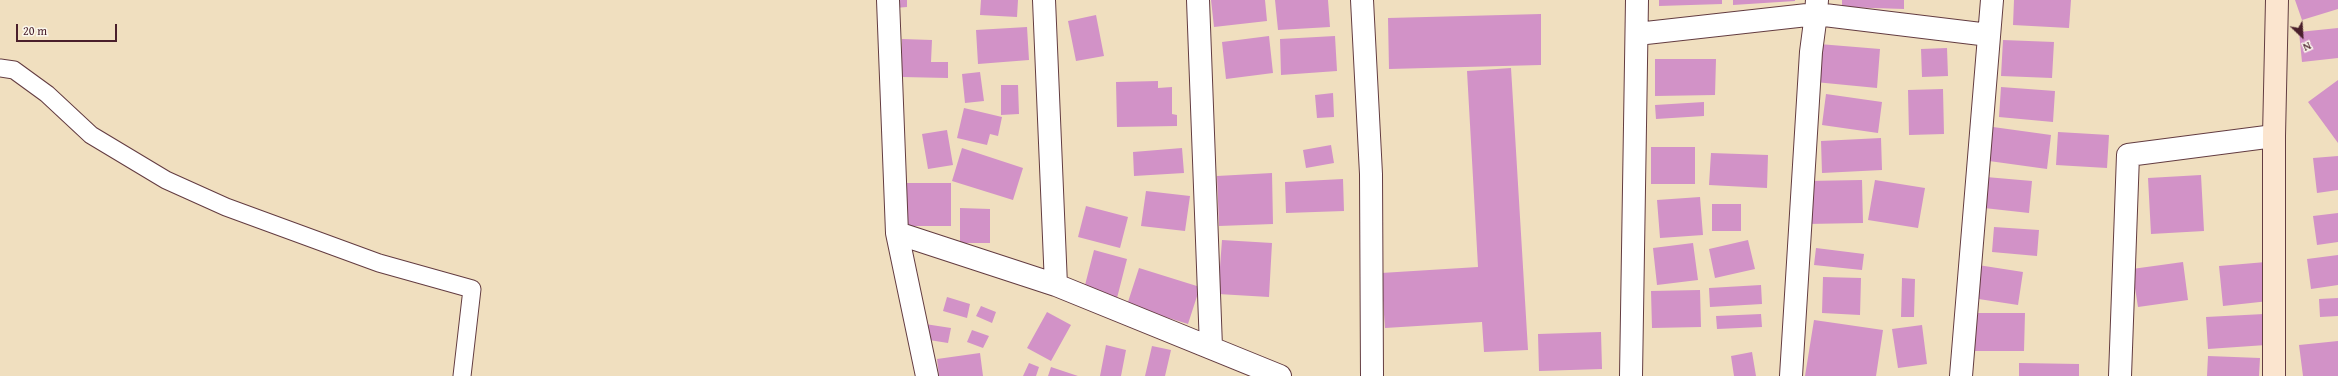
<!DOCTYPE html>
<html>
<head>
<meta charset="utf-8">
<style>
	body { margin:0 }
	#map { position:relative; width:2338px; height:376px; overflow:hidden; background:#f0dfbf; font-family:"Gentium Book Plus",serif }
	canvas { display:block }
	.north { position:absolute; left:2282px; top:16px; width:40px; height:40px; -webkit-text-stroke:3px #fbf7ec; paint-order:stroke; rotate:155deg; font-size:11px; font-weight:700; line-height:16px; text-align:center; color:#4a1f2b }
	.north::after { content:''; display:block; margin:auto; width:14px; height:18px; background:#4a1f2b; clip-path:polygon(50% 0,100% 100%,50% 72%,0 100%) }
	.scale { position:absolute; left:16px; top:24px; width:101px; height:18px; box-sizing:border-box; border:2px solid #4a1f2b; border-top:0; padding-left:5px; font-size:12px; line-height:14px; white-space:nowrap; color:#4a1f2b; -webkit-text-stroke:3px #fbf7ec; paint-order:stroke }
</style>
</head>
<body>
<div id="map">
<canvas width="2338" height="376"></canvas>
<div class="north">N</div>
<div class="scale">20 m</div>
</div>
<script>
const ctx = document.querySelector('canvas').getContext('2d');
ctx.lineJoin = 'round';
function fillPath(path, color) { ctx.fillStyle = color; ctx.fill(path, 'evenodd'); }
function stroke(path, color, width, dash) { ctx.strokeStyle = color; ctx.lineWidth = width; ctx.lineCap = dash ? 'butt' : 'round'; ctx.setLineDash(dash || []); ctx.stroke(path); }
const building = new Path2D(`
	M895,0H907V7L895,8Z
	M981,0H1018L1017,17L980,15Z
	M1211,0H1265L1267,21L1214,27Z
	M1275,0H1328L1330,27L1278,30Z
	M1659,0H1722V4L1659,6Z
	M1733,0H1795V1L1733,5Z
	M1842,0H1904V9L1842,7Z
	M2014,0H2071L2069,28L2013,25Z
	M2295,0H2338V9L2302,20Z
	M1541,14V65L1389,69L1388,18Z
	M1096,15L1104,56L1076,61L1068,21Z
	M1027,27L1029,60L978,64L976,30Z
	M2338,28V58L2302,62L2299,32Z
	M1269,36L1273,73L1226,79L1222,42Z
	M1335,36L1337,71L1281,75L1280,39Z
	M902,39L932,40L931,62H948V78L902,77Z
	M2003,40L2054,42L2052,78L2001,76Z
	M1819,44L1880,49L1877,88L1815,82Z
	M1947,48L1948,76L1922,77L1921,49Z
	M1655,59H1716L1715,95L1655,96Z
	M1511,68L1528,350L1484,352L1482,322L1385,328L1381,273L1478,267L1467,71Z
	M980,72L984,101L965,103L962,74Z
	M2338,80V143L2308,102Z
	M1158,81V88L1172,87V114L1177,115V126L1117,127L1116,82Z
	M1001,85H1018L1019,114L1001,115Z
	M2001,87L2055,91L2053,122L1999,117Z
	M1943,89L1944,134L1909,135L1908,90Z
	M1333,93L1334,117L1317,118L1315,95Z
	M1826,94L1882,102L1878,133L1822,125Z
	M1704,102V116L1656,119L1655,105Z
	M964,108L1002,117L998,136L990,134L987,145L957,138Z
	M1993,127L2051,135L2047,169L1989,161Z
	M947,130L953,165L928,169L922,134Z
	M2058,132L2109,135L2107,168L2056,165Z
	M1881,138L1882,170L1822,173L1821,141Z
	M1331,145L1334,163L1306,168L1303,150Z
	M1651,147H1695V184H1651Z
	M962,148L1023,168L1013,200L952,181Z
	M1182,148L1184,173L1134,176L1133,152Z
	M1711,153L1768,155L1767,188L1709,185Z
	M2338,156V190L2317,193L2313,158Z
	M1272,173L1273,224L1219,226L1217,176Z
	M2201,175L2204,231L2151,234L2148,178Z
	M1986,177L2032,181L2029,213L1984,208Z
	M1343,179L1344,211L1286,213L1285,182Z
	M1862,180L1863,223L1807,224V181Z
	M1875,180L1925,188L1918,228L1868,220Z
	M906,183H951V226H907Z
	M1146,191L1190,196L1185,231L1141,226Z
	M1700,197L1703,235L1660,238L1657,200Z
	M1712,204H1741V231H1712Z
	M1086,206L1128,217L1120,248L1078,237Z
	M960,208L990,209V243H960Z
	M2338,213V242L2317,245L2313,216Z
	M1994,227L2039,230L2037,256L1992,252Z
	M1222,240L1272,243L1269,297L1218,294Z
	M1748,240L1755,269L1715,278L1709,249Z
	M1693,243L1698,280L1657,285L1653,248Z
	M1816,248L1864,254L1862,270L1814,265Z
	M1094,250L1127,259L1117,298L1084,289Z
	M2338,255V285L2311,289L2307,259Z
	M2183,262L2188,300L2138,307L2132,269Z
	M2266,262L2269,301L2223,306L2219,266Z
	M1978,265L2023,272L2018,305L1972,298Z
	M1139,268L1200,287L1188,324L1127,305Z
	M1823,277L1861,278L1860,315L1822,313Z
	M1902,278L1915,279L1914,317H1901Z
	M1761,285L1762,304L1710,307L1709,288Z
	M1700,290L1701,327L1652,328L1651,291Z
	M947,297L970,304L967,318L943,311Z
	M2338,298V316L2320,317L2319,299Z
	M981,306L996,312L992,323L976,316Z
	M1047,312L1071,325L1051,361L1027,348Z
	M1970,313H2025L2024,351H1970Z
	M1761,314L1762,327L1717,329L1716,316Z
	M2264,314L2266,345L2208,349L2206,317Z
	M1814,320L1883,330L1876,376H1805Z
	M925,324L951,328L948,343L923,339Z
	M1922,325L1927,364L1898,368L1892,329Z
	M972,330L989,336L983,348L967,342Z
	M1601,332L1602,369L1539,371L1538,334Z
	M2338,341V376H2303L2299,345Z
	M1106,345L1126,350L1121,376H1100Z
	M1152,346L1171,350L1165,376H1145Z
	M1752,352L1756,376H1734L1731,356Z
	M980,353L983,376H939L937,359Z
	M2208,356L2260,358L2259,376H2207Z
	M1029,363L1039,367L1036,376H1023Z
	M2019,363L2079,364V376H2019Z
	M1051,367L1078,376H1048Z`);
const lane = new Path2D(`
	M0,68L14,70L47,94L91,135L166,180L226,207L379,263L472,289L462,376`);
const street = new Path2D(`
	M888,0L897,233L1056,285L1280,376
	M1044,0L1056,285
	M1198,0L1211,347
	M1362,0L1371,174L1372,376
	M1637,34L1816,14L1817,0
	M897,233L927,376
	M1631,376L1637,0
	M1791,376L1811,52L1816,14L1989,35
	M1961,376L1992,0
	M2120,376L2128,155L2274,136`);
const secondary = new Path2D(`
	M2274,376V136L2277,0`);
fillPath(building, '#d292c7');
stroke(lane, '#633c41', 19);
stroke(street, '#633c41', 24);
stroke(secondary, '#633c41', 24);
stroke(lane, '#fff', 17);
stroke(street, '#fff', 22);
stroke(secondary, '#fbe5cf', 22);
</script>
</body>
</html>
